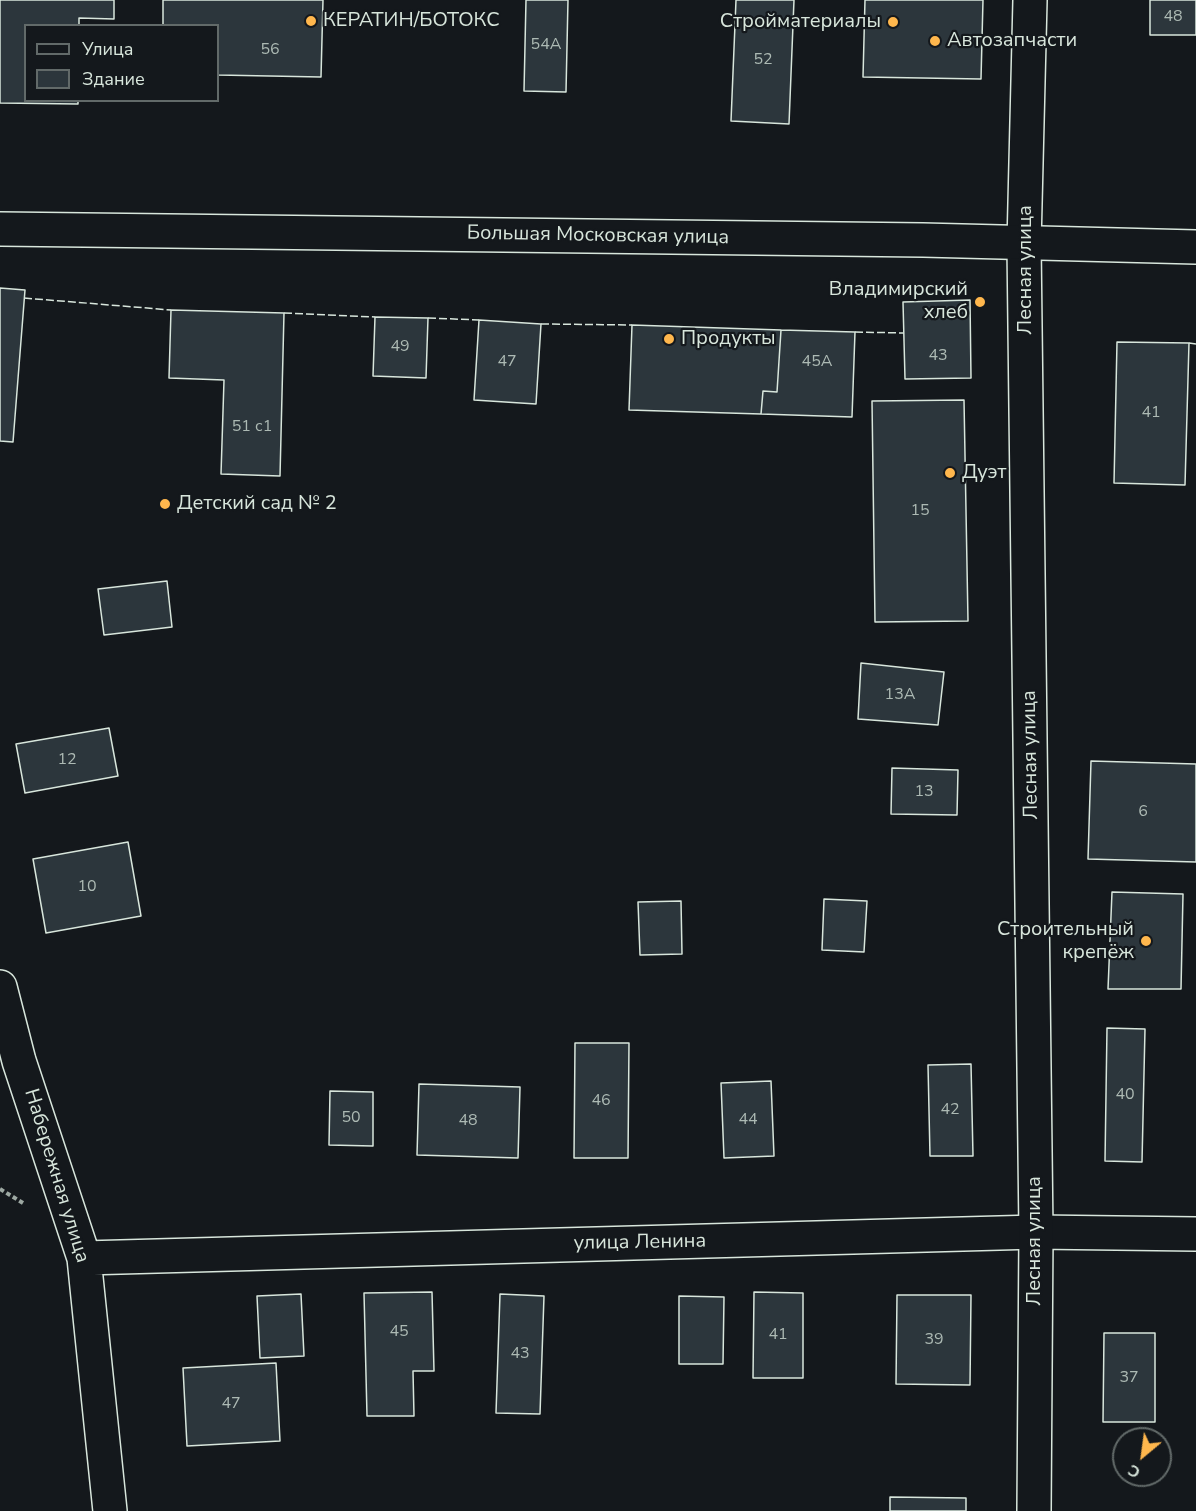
<!DOCTYPE html>
<html>
<head>
<meta charset="utf-8">
<style>
	body { margin:0 }
	#map { position:relative; width:1196px; height:1511px; overflow:hidden; background:#14181c; font-family:"Nunito Sans",sans-serif }
	canvas { display:block }
	.legend { position:absolute; left:24px; top:24px; width:195px; height:78px; box-sizing:border-box; background:#14181c; border:2px solid #626a69; margin:0; padding:8px 10px; list-style:none; font-size:18px; color:#d8e6dc }
	.legend li { display:flex; align-items:center; gap:12px; height:30px }
	.legend b { width:30px; border:2px solid #626a69 }
	.north { position:absolute; left:1112px; top:1427px; width:60px; height:60px; box-sizing:border-box; background:#14181c; border:2px solid #626a69; border-radius:50%; rotate:209deg; font-size:16px; font-weight:700; line-height:24px; text-align:center; color:#d8e6dc }
	.north::after { content:''; display:block; margin:auto; width:21px; height:27px; background:#ffb74d; clip-path:polygon(50% 0,100% 100%,50% 72%,0 100%) }
</style>
</head>
<body>
<div id="map">
<canvas width="1196" height="1511"></canvas>
<ul class="legend">
<li><b style="height:8px;background:#14181c"></b>Улица</li>
<li><b style="height:16px;background:#2c363c"></b>Здание</li>
</ul>
<div class="north">С</div>
</div>
<script>
const ctx = document.querySelector('canvas').getContext('2d');
ctx.lineJoin = 'round';
function fillPath(path, color) { ctx.fillStyle = color; ctx.fill(path, 'evenodd'); }
function stroke(path, color, width, dash) { ctx.strokeStyle = color; ctx.lineWidth = width; ctx.lineCap = dash ? 'butt' : 'round'; ctx.setLineDash(dash || []); ctx.stroke(path); }
function drawText(font, color, halo, rows, align = 'center') {
  ctx.font = font + ' "Nunito Sans",sans-serif'; ctx.lineWidth = 4.5; ctx.setLineDash([]); ctx.textBaseline = 'middle'; ctx.strokeStyle = halo; ctx.fillStyle = color; for (const [text, x, y, turn = 0] of rows) {
    ctx.save(); ctx.translate(x, y); ctx.rotate((+turn || 0) * Math.PI / 180); ctx.textAlign = isNaN(turn) ? turn : align; if (halo) ctx.strokeText(text, 0, 0); ctx.fillText(text, 0, 0); ctx.restore();
  }
}
const building = new Path2D(`
	M0,0H114V19L79,18V26H26V100H78V104L0,103Z
	M163,0H323L321,77L218,75V26H163Z
	M526,0H568L566,92L524,91Z
	M736,0H794L789,124L731,121Z
	M865,0H983L981,79L863,77Z
	M1150,0H1196V35H1150Z
	M0,288L25,290L13,442L0,441Z
	M970,300L971,378L905,379L903,302Z
	M171,310L284,313L280,476L221,474L224,380L169,378Z
	M375,317L428,318L426,378L373,376Z
	M479,320L541,324L536,404L474,400Z
	M632,325L781,330L777,392L763,391L761,414L629,410Z
	M781,330L855,332L852,417L761,414L763,391L777,392Z
	M1117,342L1189,343L1185,485L1114,483Z
	M964,400L968,621L875,622L872,401Z
	M167,581L172,627L104,635L98,589Z
	M861,663L944,672L938,725L858,719Z
	M109,728L118,776L25,793L16,744Z
	M1091,761L1196,764V862L1088,859Z
	M892,768L958,770L957,815L891,814Z
	M128,842L141,916L46,933L33,859Z
	M1112,892L1183,894L1181,989H1108Z
	M824,899L867,901L864,952L822,950Z
	M681,901L682,954L640,955L638,902Z
	M1107,1028L1145,1029L1142,1162L1105,1161Z
	M575,1043H629L628,1158H574Z
	M971,1064L973,1156H930L928,1065Z
	M771,1081L774,1156L724,1158L721,1083Z
	M419,1084L520,1087L518,1158L417,1155Z
	M330,1091L373,1092V1146L329,1145Z
	M432,1292L434,1371H413L414,1416H367L364,1293Z
	M754,1292L803,1293V1378H753Z
	M301,1294L304,1356L260,1358L257,1296Z
	M500,1294L544,1296L540,1414L496,1413Z
	M897,1295H971L970,1385L896,1384Z
	M679,1296L724,1297L723,1364H679Z
	M1104,1333H1155V1422H1103Z
	M276,1363L280,1441L187,1446L183,1368Z
	M890,1497L966,1498V1511H890Z`);
const path = new Path2D(`
	M0,1189L23,1203`);
const street = new Path2D(`
	M1024,244L1030,0
	M0,987L19,1061L84,1258L110,1511
	M84,1258L1036,1232L1196,1234`);
const secondary = new Path2D(`
	M1024,244L1036,1232L1034,1511`);
const primary = new Path2D(`
	M0,229L923,240L1196,247`);
const fence = new Path2D(`
	M24,298L171,310
	M284,313L375,317
	M428,318L479,320
	M541,324L632,325
	M855,332L904,333
	M1189,343L1196,344`);
const markers = [
	[311,21,6,"#ffb74d"],
	[893,22,6,"#ffb74d"],
	[935,41,6,"#ffb74d"],
	[980,302,6,"#ffb74d"],
	[669,339,6,"#ffb74d"],
	[950,473,6,"#ffb74d"],
	[165,504,6,"#ffb74d"],
	[1146,941,6,"#ffb74d"]
];
const numberNames = [
	["48",1173,17],
	["54А",546,45],
	["56",270,50],
	["52",763,60],
	["49",400,347],
	["43",938,356],
	["47",507,362],
	["45А",817,362],
	["41",1151,413],
	["51 с1",252,427],
	["15",920,511],
	["13А",900,695],
	["12",67,760],
	["13",924,792],
	["6",1143,812],
	["10",87,887],
	["40",1125,1095],
	["46",601,1101],
	["42",950,1110],
	["50",351,1118],
	["44",748,1120],
	["48",468,1121],
	["45",399,1332],
	["41",778,1335],
	["39",934,1340],
	["43",520,1354],
	["37",1129,1378],
	["47",231,1404]
];
const poiNames = [
	["КЕРАТИН/БОТОКС",323,21],
	["Стройматериалы",881,22,"right"],
	["Автозапчасти",947,41],
	["Владимирский",968,290,"right"],
	["хлеб",968,313,"right"],
	["Продукты",681,339],
	["Дуэт",962,473],
	["Детский сад № 2",177,504],
	["Строительный",1134,930,"right"],
	["крепёж",1134,953,"right"]
];
const streetNames = [
	["Большая Московская улица",598,236,1],
	["Лесная улица",1026,270,-90],
	["Лесная улица",1031,755,-91],
	["Набережная улица",56,1176,73],
	["Лесная улица",1035,1241,-90],
	["улица Ленина",640,1243,-1]
];
fillPath(building, '#2c363c');
stroke(building, '#d8e6dc', 1.5);
stroke(street, '#d8e6dc', 36);
stroke(secondary, '#d8e6dc', 36);
stroke(primary, '#d8e6dc', 36);
stroke(path, '#9da8a2', 4, [4.5, 3]);
stroke(street, '#14181c', 33);
stroke(secondary, '#14181c', 33);
stroke(primary, '#14181c', 33);
stroke(fence, '#d8e6dc', 1.5, [8, 3]);
for (const [x, y, r, color] of markers) { const dot = new Path2D(); dot.arc(x, y, r, 0, 2 * Math.PI); ctx.fillStyle = color; ctx.fill(dot); stroke(dot, '#14181c', 2); }
drawText('16px', '#adbab4', null, numberNames);
drawText('20px', '#d8e6dc', '#14181c', poiNames, 'left');
drawText('20px', '#d8e6dc', '#14181c', streetNames);
</script>
</body>
</html>
